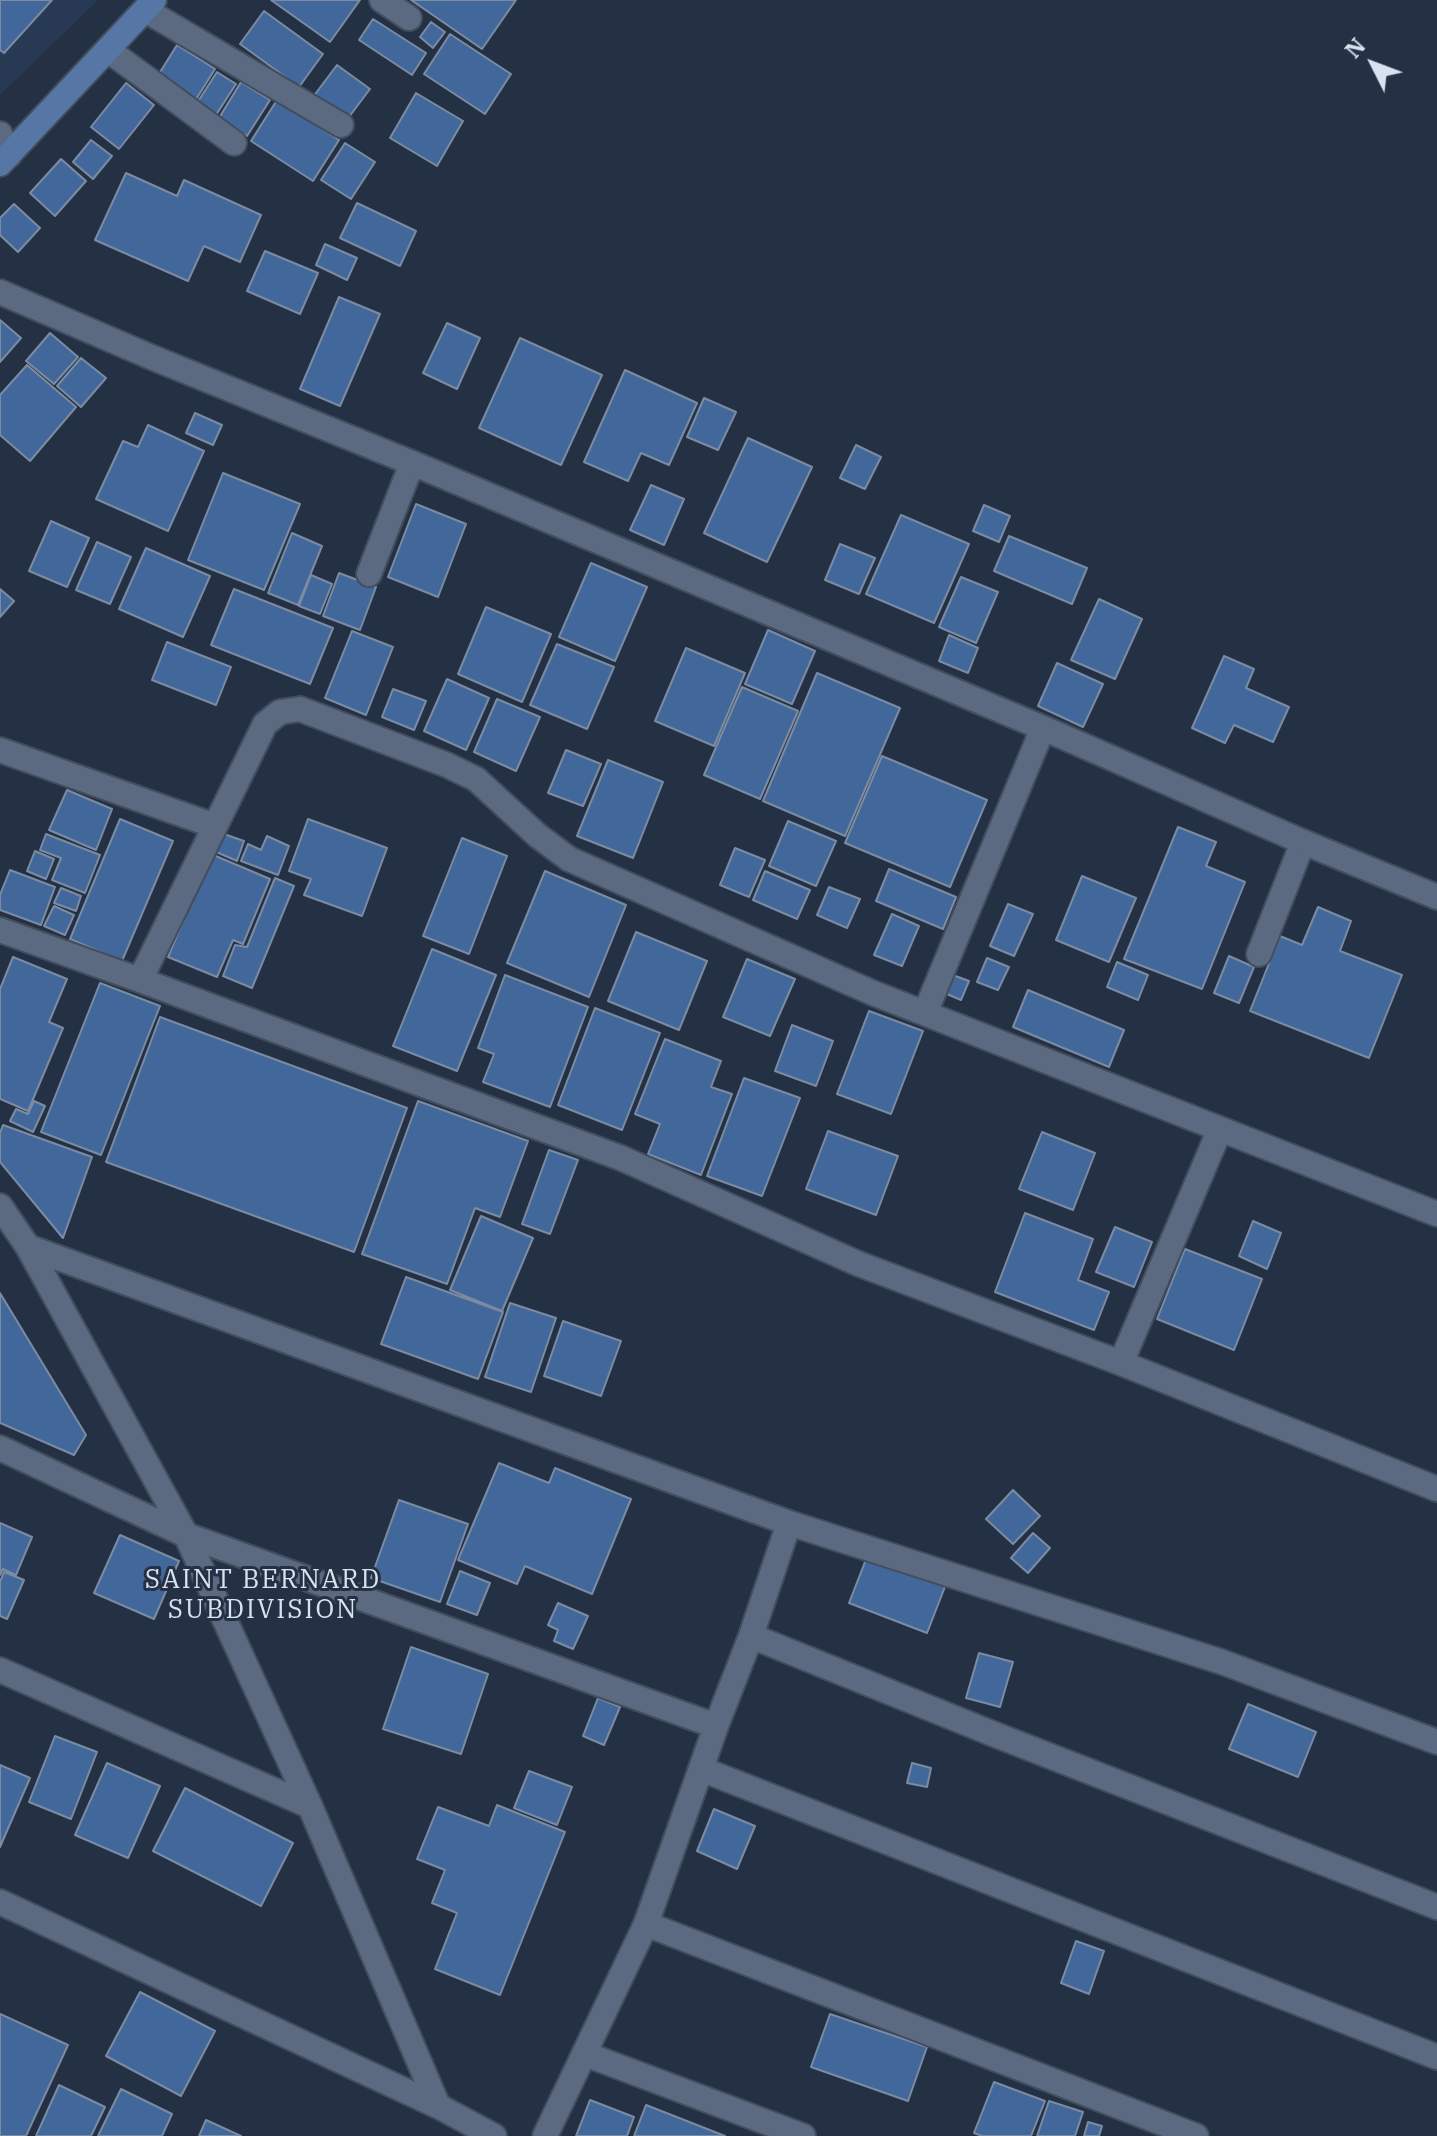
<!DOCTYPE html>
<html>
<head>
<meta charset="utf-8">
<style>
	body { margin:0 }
	#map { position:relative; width:1437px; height:2136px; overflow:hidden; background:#243144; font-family:"IBM Plex Serif",serif }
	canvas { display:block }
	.north { position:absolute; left:1333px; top:24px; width:80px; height:80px; -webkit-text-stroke:6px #243144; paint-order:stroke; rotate:312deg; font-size:22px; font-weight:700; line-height:32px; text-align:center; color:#dae2ef }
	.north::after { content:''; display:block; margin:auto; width:28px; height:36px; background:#dae2ef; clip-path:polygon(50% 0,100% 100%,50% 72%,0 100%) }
</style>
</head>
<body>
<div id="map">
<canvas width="1437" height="2136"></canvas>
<div class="north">N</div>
</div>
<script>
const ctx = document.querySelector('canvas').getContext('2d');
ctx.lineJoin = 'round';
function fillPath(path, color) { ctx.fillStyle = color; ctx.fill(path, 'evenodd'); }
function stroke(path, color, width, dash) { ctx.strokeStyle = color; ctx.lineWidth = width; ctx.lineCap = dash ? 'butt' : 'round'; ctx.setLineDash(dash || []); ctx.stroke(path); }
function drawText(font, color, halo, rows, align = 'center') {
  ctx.font = font + ' "IBM Plex Serif",serif'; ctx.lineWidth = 6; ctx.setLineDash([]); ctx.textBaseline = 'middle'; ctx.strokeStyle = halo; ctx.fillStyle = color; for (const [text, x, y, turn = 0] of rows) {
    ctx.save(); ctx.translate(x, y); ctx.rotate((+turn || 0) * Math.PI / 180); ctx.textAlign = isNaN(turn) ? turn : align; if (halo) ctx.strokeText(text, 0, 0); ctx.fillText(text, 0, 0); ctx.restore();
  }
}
const built = new Path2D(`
	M0,0H98L0,95Z`);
const building = new Path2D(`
	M0,0H52L4,53L0,50Z
	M271,0H360L330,42Z
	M411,0H516L482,49Z
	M264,11L323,54L299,87L240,44Z
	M373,19L426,53L412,75L359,40Z
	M431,22L445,32L433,48L420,37Z
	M450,34L511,74L485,114L424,74Z
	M177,45L215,69L195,101L157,77Z
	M337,65L370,89L346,121L313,97Z
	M217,72L236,84L216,115L197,103Z
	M241,82L270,100L247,136L219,118Z
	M126,83L154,105L119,149L91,127Z
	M416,93L463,121L437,166L390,138Z
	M277,100L339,140L313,181L251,141Z
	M91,140L112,156L93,179L73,162Z
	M345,143L375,162L351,199L321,180Z
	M61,159L86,181L55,216L30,193Z
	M126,173L177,196L184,180L261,215L240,262L204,246L188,281L95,240Z
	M357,203L416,231L400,266L340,238Z
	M14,204L40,228L18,252L0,235V218Z
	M325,244L357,258L347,280L316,265Z
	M265,251L318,273L300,314L247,291Z
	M339,297L380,314L340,406L300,389Z
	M0,320L21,338L0,362Z
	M447,323L480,338L457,389L423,373Z
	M50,333L78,357L54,384L26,361Z
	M520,338L602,375L561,465L479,428Z
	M81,358L106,378L81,407L57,386Z
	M27,365L76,407L30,461L0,435V395Z
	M625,370L697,403L669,465L641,453L628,481L584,462Z
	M704,398L736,412L718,450L687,437Z
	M195,413L222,425L213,445L186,433Z
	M148,425L204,451L168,531L96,499L123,441L138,447Z
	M748,438L812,467L767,562L704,533Z
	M856,445L881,457L865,489L840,478Z
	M223,473L300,504L264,590L188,560Z
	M651,485L684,499L664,545L630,530Z
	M416,504L466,524L438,597L388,577Z
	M984,505L1010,516L999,542L973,531Z
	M901,515L969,544L934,623L866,594Z
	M51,521L89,538L67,587L29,571Z
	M292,533L322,546L298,605L268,593Z
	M1009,536L1087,568L1072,604L994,571Z
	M97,542L131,557L110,604L76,590Z
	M840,544L875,558L859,594L825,580Z
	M146,548L210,576L183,637L119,609Z
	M591,563L647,587L615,661L559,637Z
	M339,573L376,587L360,630L323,616Z
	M311,575L332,584L320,614L299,606Z
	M961,577L998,592L976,643L939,627Z
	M0,589L14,601L0,617Z
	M234,589L333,628L310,684L211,645Z
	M1099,599L1142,619L1115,679L1071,660Z
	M486,607L551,634L522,702L458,674Z
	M768,630L815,651L792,704L745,684Z
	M352,631L393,647L366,715L325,698Z
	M949,635L978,648L968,673L939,661Z
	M167,642L231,667L216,705L152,680Z
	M557,644L614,667L587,729L530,705Z
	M686,648L745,673L714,746L655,721Z
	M1224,656L1254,669L1246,688L1289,707L1273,742L1234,725L1225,743L1192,728Z
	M1057,663L1103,684L1083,727L1038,706Z
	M817,673L900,708L845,836L763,801Z
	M447,679L489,698L466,750L424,731Z
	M742,687L798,711L760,799L704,775Z
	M393,689L426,701L414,730L382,717Z
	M497,699L540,717L516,771L474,752Z
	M566,750L601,764L583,806L548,793Z
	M882,756L987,800L950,887L845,843Z
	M608,760L663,782L633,858L577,836Z
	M67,790L112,809L96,850L49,830Z
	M120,819L173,841L122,961L70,939Z
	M308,819L387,848L362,916L304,895L311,879L289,871Z
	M788,821L836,841L816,886L769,866Z
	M1178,827L1216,842L1206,866L1245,882L1202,989L1124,959Z
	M221,833L244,841L237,861L214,851Z
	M46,834L100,855L85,893L52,880L61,858L40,850Z
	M267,836L289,846L278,875L241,861L248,844L261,850Z
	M462,838L507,856L469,954L423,936Z
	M735,848L765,860L749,897L720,885Z
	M35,851L54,859L46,879L27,871Z
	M211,854L270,879L243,944L233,940L217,977L168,957Z
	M889,869L956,897L943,929L876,901Z
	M10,870L55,887L41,925L0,910V895Z
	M545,871L626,905L589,997L507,963Z
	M765,871L810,890L797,919L753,900Z
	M1082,876L1136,898L1109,962L1056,940Z
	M275,878L294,886L252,988L223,976L235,945L247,947Z
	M829,887L860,899L847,928L817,915Z
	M61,888L81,896L76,911L54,903Z
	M1008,904L1033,914L1014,956L990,946Z
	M54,906L74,915L65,935L44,926Z
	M1318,907L1351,921L1340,951L1402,975L1369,1058L1250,1011L1280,936L1302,945Z
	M892,914L919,926L902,966L874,955Z
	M636,932L707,961L679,1030L608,1001Z
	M432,949L496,975L457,1071L393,1046Z
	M1229,956L1254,967L1239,1003L1214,993Z
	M13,957L67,979L49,1022L63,1028L28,1111L0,1099V989Z
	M987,958L1009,967L998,990L977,982Z
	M747,959L795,979L770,1036L723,1017Z
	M1117,962L1148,975L1138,1000L1107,987Z
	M950,974L969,981L961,1000L942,992Z
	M505,975L588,1007L550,1107L483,1082L494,1054L478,1048Z
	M100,983L160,1006L101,1155L41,1132Z
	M1028,990L1124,1030L1109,1067L1013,1027Z
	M595,1008L660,1033L622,1130L558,1105Z
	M869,1011L923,1031L891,1114L837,1094Z
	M160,1017L407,1108L354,1252L106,1162Z
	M792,1025L833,1041L816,1086L775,1071Z
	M665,1039L721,1061L711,1087L732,1094L701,1175L648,1154L660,1124L635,1114Z
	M744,1078L800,1098L762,1196L707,1176Z
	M34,1101L45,1106L33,1132L10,1121L16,1109L28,1114Z
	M418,1101L528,1141L500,1217L475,1208L447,1284L362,1254Z
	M3,1125L92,1157L63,1238L0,1162V1133Z
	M828,1131L898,1156L876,1215L806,1189Z
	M1042,1132L1095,1153L1073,1210L1019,1189Z
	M549,1150L578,1160L550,1234L522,1224Z
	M1025,1213L1093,1239L1078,1280L1109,1292L1094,1330L995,1292Z
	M481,1216L533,1238L502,1311L450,1290Z
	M1253,1221L1281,1233L1267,1269L1239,1256Z
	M1115,1227L1152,1242L1134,1287L1096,1272Z
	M1185,1249L1262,1279L1234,1350L1157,1319Z
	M406,1277L503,1312L478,1379L381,1344Z
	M0,1293L86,1435L74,1455L0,1423Z
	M510,1303L556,1318L531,1392L485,1377Z
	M563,1321L621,1341L601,1396L544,1376Z
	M499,1463L549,1483L555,1468L631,1499L592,1594L525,1566L517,1584L458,1560Z
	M1013,1490L1040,1516L1013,1544L986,1519Z
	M399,1500L468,1524L440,1602L371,1578Z
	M0,1523L32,1537L16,1575L3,1569L0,1575Z
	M1033,1533L1050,1548L1028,1573L1011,1558Z
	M120,1535L179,1561L154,1619L94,1593Z
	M870,1549L948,1579L927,1633L849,1603Z
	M460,1571L490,1583L477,1615L447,1604Z
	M4,1572L24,1580L7,1619L0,1616V1582Z
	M558,1603L588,1616L573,1649L554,1641L558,1630L548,1625Z
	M411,1647L488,1674L461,1754L383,1729Z
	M979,1653L1013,1662L1000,1707L966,1698Z
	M598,1698L620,1707L604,1745L583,1736Z
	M1248,1704L1316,1732L1298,1777L1229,1749Z
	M55,1736L97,1752L71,1819L29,1802Z
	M107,1763L160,1786L128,1858L75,1835Z
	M912,1763L931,1768L927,1787L907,1783Z
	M0,1765L30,1778L0,1847Z
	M529,1771L572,1787L557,1825L514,1808Z
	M185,1788L293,1843L261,1906L153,1851Z
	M497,1805L565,1832L500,1995L435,1969L457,1913L432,1903L445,1870L417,1859L438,1807L489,1826Z
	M714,1809L755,1826L737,1869L697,1851Z
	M1076,1941L1104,1951L1089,1994L1061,1983Z
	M140,1992L215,2031L181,2096L106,2056Z
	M0,2014L68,2045L26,2136H0Z
	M830,2014L927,2047L908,2101L811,2067Z
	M994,2082L1045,2101L1031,2136H982L974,2133Z
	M59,2085L105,2107L91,2136H36Z
	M121,2089L172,2114L162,2136H98Z
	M590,2100L634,2117L627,2136H576Z
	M1049,2101L1083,2112L1075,2136H1037Z
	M646,2105L725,2136H634Z
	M206,2120L241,2136H199Z
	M1088,2122L1102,2126L1099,2136H1084Z`);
const service = new Path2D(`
	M108,50L234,143
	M0,134L9,155
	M369,574L412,463
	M1259,954L1303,842`);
const minor = new Path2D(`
	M382,0L409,18
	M145,10L341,125
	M0,292L151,357L412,463L1043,728L1303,842L1437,897
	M0,750L215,826
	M0,930L140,980
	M925,1013L1043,728
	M0,1206L28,1247L186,1535L310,1806L438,2106
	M1437,1214L873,993L569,859L537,835L476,779L447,765L300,709L280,712L265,724L140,980L621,1158L859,1264L1121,1363L1437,1489
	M28,1247L789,1523L751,1636L716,1726L646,1924L545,2136
	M1121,1363L1220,1129
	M0,1448L186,1535L716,1726
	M789,1523L1222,1662L1437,1742
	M751,1636L996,1735L1437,1907
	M0,1670L310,1806
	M701,1769L1437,2057
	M0,1902L438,2106L494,2136
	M646,1924L1196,2136
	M585,2054L803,2136`);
const secondary = new Path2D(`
	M0,164L154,0`);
const neighbourhoodNames = [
	["SAINT BERNARD",263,1580],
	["SUBDIVISION",263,1610]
];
fillPath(built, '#283a53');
fillPath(building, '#42679a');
stroke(building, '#7b8ba1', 2);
stroke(service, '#424d5d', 28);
stroke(minor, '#424d5d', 28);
stroke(secondary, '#424d5d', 28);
stroke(service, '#5b6a80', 24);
stroke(minor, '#5b6a80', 24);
stroke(secondary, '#5677a6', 24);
ctx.letterSpacing = '2px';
drawText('26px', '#dae2ef', '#243144', neighbourhoodNames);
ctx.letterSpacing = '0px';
</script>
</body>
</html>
